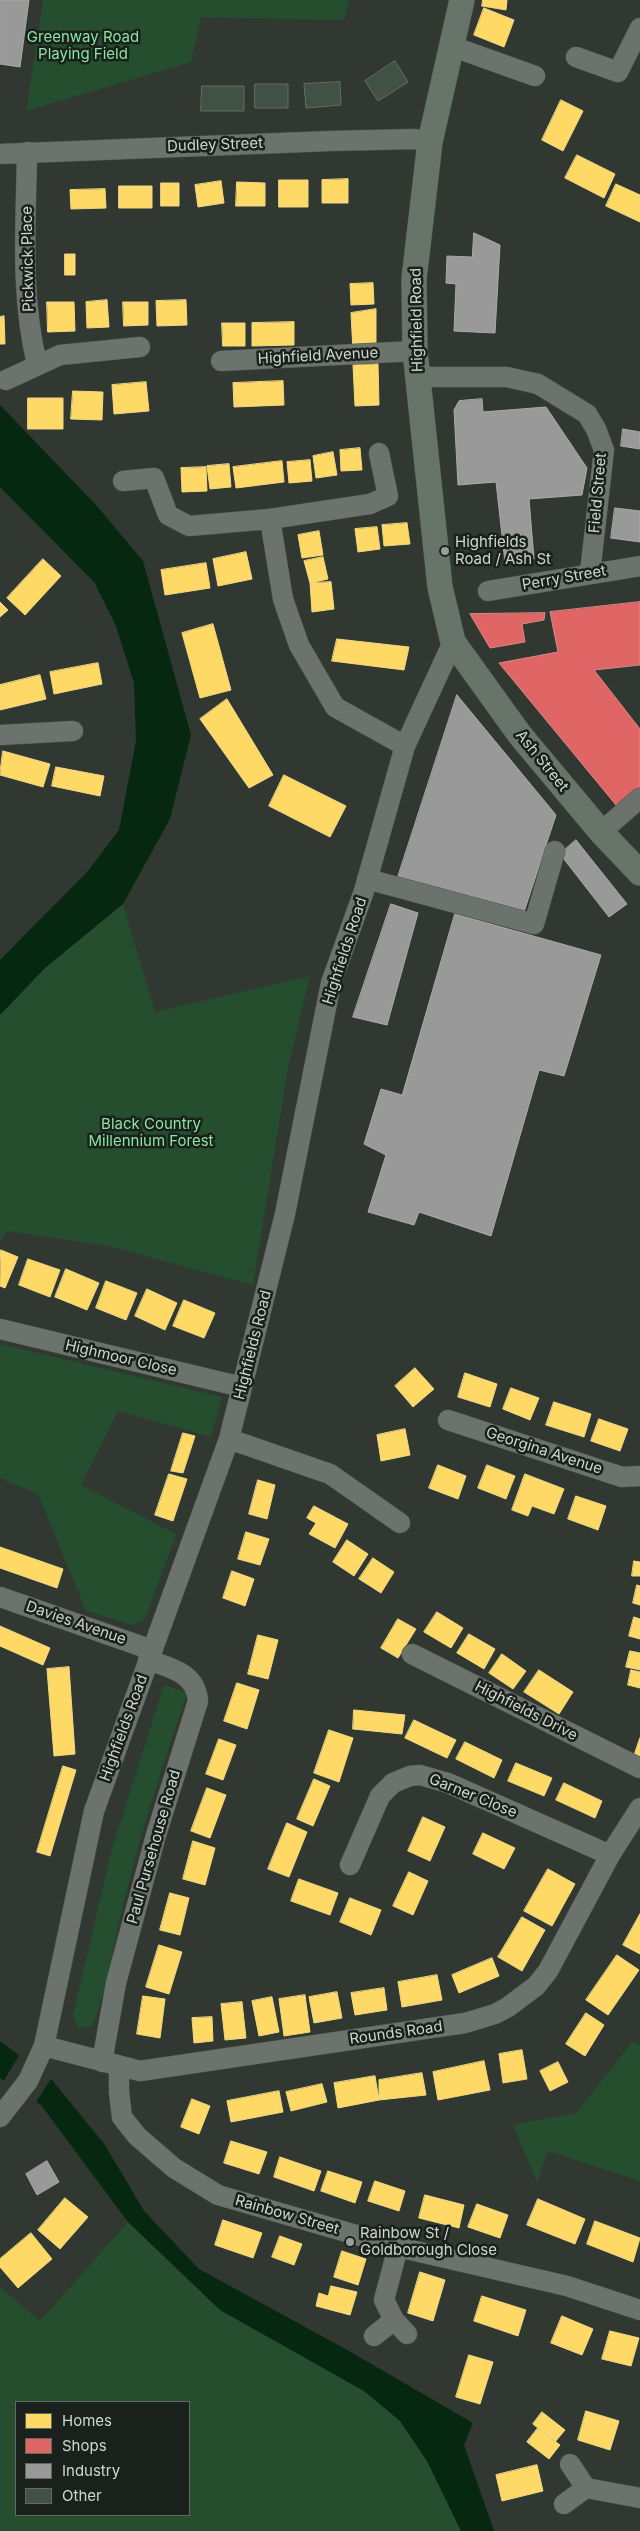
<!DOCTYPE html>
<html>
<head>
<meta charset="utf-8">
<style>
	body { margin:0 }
	#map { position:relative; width:640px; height:2531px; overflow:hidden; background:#303831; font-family:Inter,sans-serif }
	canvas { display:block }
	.legend { position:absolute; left:15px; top:2401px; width:175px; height:115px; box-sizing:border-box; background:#1a201b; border:1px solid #626963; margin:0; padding:6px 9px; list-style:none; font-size:15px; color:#ced6cf }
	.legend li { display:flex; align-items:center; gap:10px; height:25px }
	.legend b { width:25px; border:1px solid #626963 }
</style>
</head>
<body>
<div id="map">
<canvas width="640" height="2531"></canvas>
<ul class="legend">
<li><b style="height:14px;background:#ffd966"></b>Homes</li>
<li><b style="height:14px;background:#e06666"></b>Shops</li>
<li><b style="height:14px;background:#999"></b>Industry</li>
<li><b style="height:14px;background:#405145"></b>Other</li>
</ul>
</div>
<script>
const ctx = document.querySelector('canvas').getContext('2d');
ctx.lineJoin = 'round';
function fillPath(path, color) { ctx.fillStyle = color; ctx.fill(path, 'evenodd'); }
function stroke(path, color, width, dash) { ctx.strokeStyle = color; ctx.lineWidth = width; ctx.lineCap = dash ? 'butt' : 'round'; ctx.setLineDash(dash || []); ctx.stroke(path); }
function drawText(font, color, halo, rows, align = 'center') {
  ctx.font = font + ' Inter,sans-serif'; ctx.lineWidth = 5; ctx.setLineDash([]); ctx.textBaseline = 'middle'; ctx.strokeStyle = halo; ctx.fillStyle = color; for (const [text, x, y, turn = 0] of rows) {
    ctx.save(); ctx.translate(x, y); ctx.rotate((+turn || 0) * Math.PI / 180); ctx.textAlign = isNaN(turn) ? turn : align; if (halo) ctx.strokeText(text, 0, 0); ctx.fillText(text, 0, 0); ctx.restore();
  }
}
const green = new Path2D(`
	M43,0H349L344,20L201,17L191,62L26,111Z
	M123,904L155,1012L310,976L288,1068L253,1285L108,1246L6,1231L0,1242V1015L45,968Z
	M0,1344L222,1397L211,1437L118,1411L81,1485L176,1534L145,1619L132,1625L86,1611L38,1494L0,1478Z
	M164,1685L187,1693C166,1756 145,1818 129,1882C116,1930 109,1980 93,2026L78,2028L73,2015L112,1849Z
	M632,2042L640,2045V2181L548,2151L537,2182L513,2125L576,2113Z
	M128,2222L220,2310L364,2391L400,2421L427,2461L461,2531H0V2287L40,2321ZM16,2402H189V2515H16Z`);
const water = new Path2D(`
	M0,405L97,506L143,561L191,735L170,819L123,904L45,968L0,1015V960L87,872L119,830L136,741L134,683L116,626L94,582L0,487Z
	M0,2041L52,2080L105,2145L144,2211L199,2269L349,2351L473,2423L464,2445L494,2531H461L427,2461L400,2421L364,2391L220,2310L128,2222L41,2105L0,2078Z`);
const pier = new Path2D(`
	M20,2054L52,2077L35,2104L3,2082Z`);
const homes = new Path2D(`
	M483,0H507L506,10L482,6Z
	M484,8L514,20L504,47L474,35Z
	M561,100L583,111L563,151L542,140Z
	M577,155L615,174L604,198L565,178Z
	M348,179V203H322V180Z
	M279,180H308V207H279Z
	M221,181L224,203L198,207L195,185Z
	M237,182L265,183V206H236Z
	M161,183H179V206H161Z
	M616,184L640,195V222L606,206Z
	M119,186H152V208H119Z
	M105,189L106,208L71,209L70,190Z
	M65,254H75V275H65Z
	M373,283L374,304L351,305L350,284Z
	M107,300L109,327L87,328L86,302Z
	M186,300L187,325L157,326L156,301Z
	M47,302H74L75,331L48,332Z
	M123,302H148V325L124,326Z
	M376,309V350L353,351L351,313Z
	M4,316L5,344H0V317Z
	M294,322V345L252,346V323Z
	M222,323H245V346H223Z
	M378,364L379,405L355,406L353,365Z
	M283,381L284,405L234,407L233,383Z
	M146,382L149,411L114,414L112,385Z
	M73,391L103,392L102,420L71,419Z
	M28,398H63V429H28Z
	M360,448L362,470L341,471L340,450Z
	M333,452L337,475L316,478L313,456Z
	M310,460L312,481L289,483L287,462Z
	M282,461L284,482L236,488L233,467Z
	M229,464L231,487L210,489L207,466Z
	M206,467L207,491L182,492L181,468Z
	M407,523L410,544L384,546L382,525Z
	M377,527L380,549L358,552L355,529Z
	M319,531L323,555L302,558L298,535Z
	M246,552L252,579L218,586L213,559Z
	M323,557L328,579L310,583L304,561Z
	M43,559L61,576L25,615L7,598Z
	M206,563L210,588L165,595L161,570Z
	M331,582L334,609L312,612L310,583Z
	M0,602L8,610L0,617Z
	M213,624L231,690L200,698L182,633Z
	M337,639L409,647L404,670L332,661Z
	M98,663L102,684L54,694L50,672Z
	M40,675L46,699L0,710V685Z
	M227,699L273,775L249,788L200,719Z
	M3,751L50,764L43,787L0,775Z
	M56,767L104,776L100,796L52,786Z
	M284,775L346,806L330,837L269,806Z
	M1,1250L18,1257L5,1288L0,1286Z
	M28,1259L60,1270L50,1297L19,1285Z
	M66,1269L99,1283L87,1310L55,1297Z
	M106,1281L137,1293L126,1320L96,1308Z
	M147,1289L177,1303L165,1330L135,1316Z
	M184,1300L215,1313L204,1338L173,1326Z
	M415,1368L434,1389L413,1407L395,1386Z
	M465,1373L497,1384L490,1407L458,1397Z
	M511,1388L539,1398L530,1420L503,1409Z
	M554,1402L591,1414L584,1437L546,1425Z
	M599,1419L628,1429L620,1451L591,1441Z
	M405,1429L410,1455L381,1461L377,1435Z
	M183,1433L195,1436L183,1473L171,1471Z
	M438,1465L466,1476L458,1499L429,1488Z
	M487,1465L515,1476L506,1499L478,1488Z
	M169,1474L187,1479L173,1521L155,1515Z
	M525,1474L564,1489L554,1514L532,1506L528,1516L512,1510Z
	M258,1480L275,1485L267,1519L249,1514Z
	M576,1496L606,1506L598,1530L568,1519Z
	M314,1506L348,1524L335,1548L309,1534L316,1523L307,1518Z
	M246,1532L269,1539L260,1565L238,1559Z
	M347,1540L368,1554L354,1576L333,1562Z
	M0,1547L63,1569L57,1588L0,1568Z
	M373,1558L394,1572L381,1593L359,1579Z
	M634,1561L640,1562V1576H632Z
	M232,1571L254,1579L245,1606L223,1598Z
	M637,1585L640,1586V1605L633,1603Z
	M437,1612L463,1628L451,1648L424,1632Z
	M634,1617L640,1619V1639L629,1636Z
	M398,1619L416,1629L398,1658L381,1648Z
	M0,1626L50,1648L43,1665L0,1646Z
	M469,1634L495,1649L484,1669L457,1653Z
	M258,1635L278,1640L268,1679L248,1674Z
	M630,1651L640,1653V1670L626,1667Z
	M502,1654L526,1671L513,1689L489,1673Z
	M69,1667L75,1754L54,1756L47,1669Z
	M539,1670L573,1692L559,1714L524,1692Z
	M631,1670L640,1672V1688L628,1685Z
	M237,1683L259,1690L247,1729L224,1721Z
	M354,1710L405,1715L402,1734L353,1729Z
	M414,1720L456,1740L447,1758L405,1738Z
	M329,1730L353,1738L339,1782L314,1773Z
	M640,1738V1758L634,1756Z
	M219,1739L236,1745L223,1780L206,1774Z
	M465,1742L502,1760L494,1778L456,1759Z
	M516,1763L552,1778L544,1796L508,1781Z
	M63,1766L76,1770L50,1856L37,1852Z
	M314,1779L330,1786L313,1826L297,1819Z
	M564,1783L602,1801L595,1818L556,1800Z
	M207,1788L226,1795L210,1838L191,1831Z
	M423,1817L445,1827L430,1861L408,1851Z
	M287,1823L307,1832L289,1877L268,1869Z
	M483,1833L515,1848L504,1869L473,1854Z
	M193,1841L215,1848L205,1885L183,1879Z
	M548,1869L575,1884L552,1926L524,1911Z
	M409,1872L428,1881L413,1915L393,1906Z
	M299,1879L338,1893L330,1915L291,1901Z
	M170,1893L189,1898L180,1935L160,1930Z
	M350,1898L381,1910L371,1935L340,1922Z
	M640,1914V1954L623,1945Z
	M522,1917L545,1930L522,1971L498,1957Z
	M159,1945L182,1952L169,1994L146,1987Z
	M617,1955L639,1970L608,2015L586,2000Z
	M492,1958L499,1976L459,1993L452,1975Z
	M437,1975L442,2000L402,2007L398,1982Z
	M384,1988L387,2010L355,2015L351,1993Z
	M337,1992L342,2018L314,2023L309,1997Z
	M305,1995L310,2032L284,2036L279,1999Z
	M143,1996L165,1999L160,2038L137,2034Z
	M272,1997L279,2032L259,2036L252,2001Z
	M242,2002L246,2038L225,2040L221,2004Z
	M586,2013L604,2025L585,2056L566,2044Z
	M212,2017L213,2041L194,2043L192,2018Z
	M522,2050L527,2079L503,2083L499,2054Z
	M484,2061L490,2090L438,2100L433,2072Z
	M558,2062L568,2082L550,2091L540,2071Z
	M422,2073L426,2095L379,2100V2080Z
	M375,2076L379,2100L338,2108L334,2083Z
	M322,2084L327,2102L291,2111L286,2092Z
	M279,2091L283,2112L231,2122L227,2101Z
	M192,2099L210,2106L199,2134L181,2127Z
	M231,2141L267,2152L259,2174L224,2163Z
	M280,2157L321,2171L314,2191L274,2177Z
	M328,2171L362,2182L355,2203L321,2191Z
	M375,2181L405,2191L399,2211L368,2201Z
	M425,2195L464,2205L459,2228L419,2218Z
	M65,2198L88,2217L60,2249L38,2230Z
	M538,2199L585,2219L575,2244L527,2225Z
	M477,2204L508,2215L500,2238L468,2227Z
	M223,2220L262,2233L253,2258L215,2245Z
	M595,2221L640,2238L633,2262L587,2244Z
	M31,2233L52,2259L18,2288L0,2267V2259Z
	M280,2236L302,2244L294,2265L272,2257Z
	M342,2251L366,2259L358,2285L334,2277Z
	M420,2272L445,2280L433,2321L408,2313Z
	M331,2286L357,2292L350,2315L316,2306L319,2293L328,2296Z
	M482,2296L526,2310L518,2336L474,2321Z
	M562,2316L593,2329L582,2355L551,2343Z
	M610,2331L639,2338L631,2366L602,2359Z
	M469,2355L493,2362L480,2404L456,2397Z
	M586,2411L619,2421L610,2450L578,2440Z
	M542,2412L565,2430L555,2442L533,2424Z
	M538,2428L560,2445L549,2459L527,2442Z
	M537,2465L543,2491L502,2501L496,2475Z`);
const shops = new Path2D(`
	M640,602V665L594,670L640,729V787L616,805L499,663L558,652L550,612Z
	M545,613L544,620L522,624L525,642L490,648L470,614Z`);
const industry = new Path2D(`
	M0,0H29L20,67L0,64Z
	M474,233L500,245L495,333L454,331L456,284L446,283L447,256L472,257Z
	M482,399L483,412L546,407L587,468L582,495L529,499L534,559L505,562L496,482L458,485L454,410L459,401Z
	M623,429L640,432V449L621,446Z
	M615,508L640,511V542L611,538Z
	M457,695L556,815L523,915L397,880Z
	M576,840L627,904L609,917L560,854Z
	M391,904L418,913L387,1025L353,1017Z
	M455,914L601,955L564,1076L539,1070L491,1236L419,1212L414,1225L368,1212L386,1155L364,1144L381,1089L402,1095Z
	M47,2161L59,2182L37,2195L26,2174Z`);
const building = new Path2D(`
	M395,61L408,82L378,101L365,81Z
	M340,82L341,105L306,108L304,84Z
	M255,84H288V108H255Z
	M202,86H244V111H201Z`);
const minor = new Path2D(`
	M451,46L535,76
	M576,57L618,72L640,28
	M27,152C26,223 20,295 37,364
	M0,154L330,141L415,139L430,142
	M221,361L415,351
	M419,377H507L538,384L587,414L596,429L604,450L590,573
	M6,380L60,355L140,347
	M379,453L388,496L370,504L270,519L283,599L299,645L335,707L405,746
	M123,481L154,478L168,515L189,526L270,519
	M488,591L640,566
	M0,735L73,731
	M601,832L640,798
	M367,879L534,924L555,851
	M0,1329L242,1387
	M448,1420L622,1477L640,1476
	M229,1439L330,1474L400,1523
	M0,1597L152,1650
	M412,1654L640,1768
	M350,1865L380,1796L393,1783L410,1776L420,1775L448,1783L610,1855
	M44,2046L140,2071L465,2023L495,2014L508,2007L536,1986L548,1971L610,1855L640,1808
	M102,2062L116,1983L156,1835L198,1701C196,1673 171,1668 148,1660
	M119,2067V2092L122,2117L137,2136L174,2168L218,2195L398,2247L567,2286L640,2310
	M0,2117L28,2081L44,2046L94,1811L229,1439L285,1214L331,983L364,891L405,746L453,642
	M398,2247L384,2300L394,2320L407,2334
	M374,2336L394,2320
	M586,2488L640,2498
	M564,2504L586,2488L570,2464`);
const major = new Path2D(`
	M462,0L430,142L414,279L415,351L440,587L453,642L520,735L601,832L640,873`);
const markers = [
	[445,551,5,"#979f98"],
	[350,2242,5,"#979f98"]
];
const parkNames = [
	["Greenway Road",83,37],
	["Playing Field",83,54],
	["Black Country",151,1124],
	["Millennium Forest",151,1141]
];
const streetNames = [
	["Dudley Street",215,145,-2],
	["Pickwick Place",28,259,-91],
	["Highfield Road",417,320,-91],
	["Highfield Avenue",318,356,-3],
	["Field Street",598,493,-85],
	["Perry Street",564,578,-10],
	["Ash Street",542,761,51],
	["Highfields Road",345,951,-72],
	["Highfields Road",253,1345,-76],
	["Highmoor Close",121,1358,13],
	["Georgina Avenue",544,1451,18],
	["Davies Avenue",76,1623,19],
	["Highfields Drive",526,1711,27],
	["Highfields Road",124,1728,-70],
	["Garner Close",473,1796,22],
	["Paul Pursehouse Road",154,1847,-74],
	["Rounds Road",396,2033,-8],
	["Rainbow Street",287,2215,16]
];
const poiNames = [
	["Highfields",455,542],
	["Road / Ash St",455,559],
	["Rainbow St /",360,2233],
	["Goldborough Close",360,2250]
];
fillPath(green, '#254e2f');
fillPath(water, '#072810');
fillPath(pier, '#303831');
fillPath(homes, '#ffd966');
stroke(homes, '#f0d886', 1);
fillPath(shops, '#e06666');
stroke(shops, '#db8886', 1);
fillPath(industry, '#999');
stroke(industry, '#a9aba9', 1);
fillPath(building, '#405145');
stroke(building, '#666d67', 1);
stroke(minor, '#4f5750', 21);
stroke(major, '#4f5750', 26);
stroke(minor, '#6c736d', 20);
stroke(major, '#67746a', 25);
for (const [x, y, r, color] of markers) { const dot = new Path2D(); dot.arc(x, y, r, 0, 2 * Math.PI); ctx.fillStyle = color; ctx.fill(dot); stroke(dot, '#1a201b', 2); }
drawText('15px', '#8be69f', '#1a201b', parkNames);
drawText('15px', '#ced6cf', '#1a201b', streetNames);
drawText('15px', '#ced6cf', '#1a201b', poiNames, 'left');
</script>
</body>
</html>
